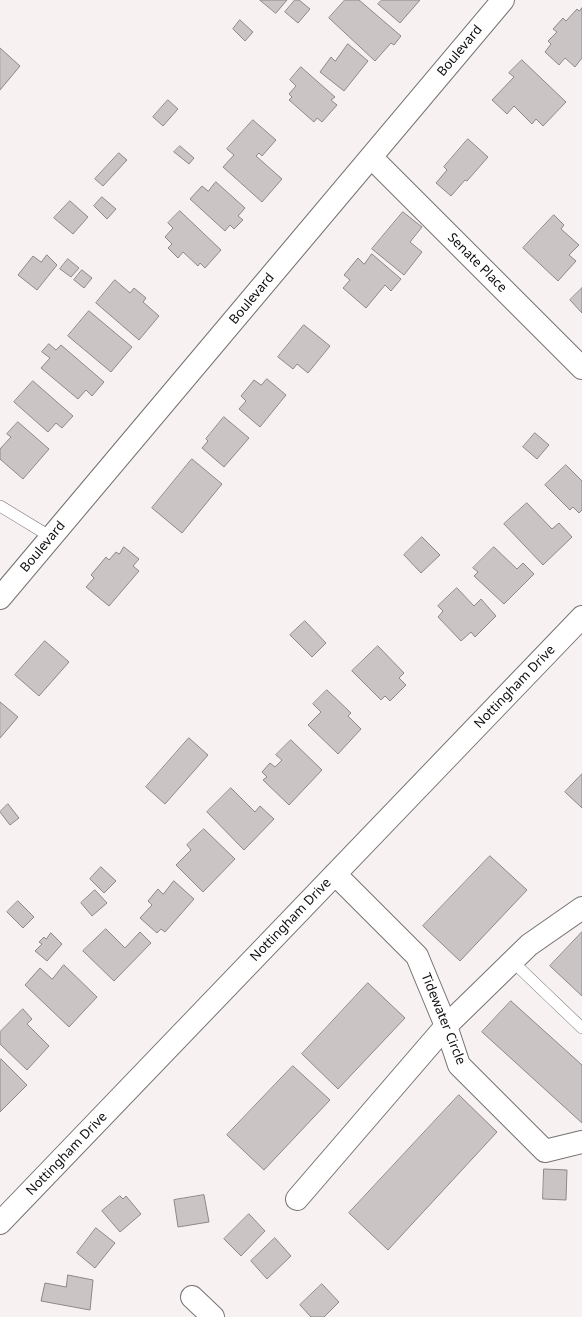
<!DOCTYPE html>
<html>
<head>
<meta charset="utf-8">
<style>
	body { margin:0 }
	canvas { display:block; background:#f8f1f1 }
</style>
</head>
<body>
<canvas width="582" height="1317"></canvas>
<script>
const ctx = document.querySelector('canvas').getContext('2d');
ctx.lineJoin = 'round';
function fillPath(path, color) { ctx.fillStyle = color; ctx.fill(path, 'evenodd'); }
function stroke(path, color, width, dash) { ctx.strokeStyle = color; ctx.lineWidth = width; ctx.lineCap = dash ? 'butt' : 'round'; ctx.setLineDash(dash || []); ctx.stroke(path); }
function drawText(font, color, halo, rows, align = 'center') {
  ctx.font = font + ' "Noto Sans",sans-serif'; ctx.lineWidth = 3; ctx.setLineDash([]); ctx.textBaseline = 'middle'; ctx.strokeStyle = halo; ctx.fillStyle = color; for (const [text, x, y, turn = 0] of rows) {
    ctx.save(); ctx.translate(x, y); ctx.rotate((+turn || 0) * Math.PI / 180); ctx.textAlign = isNaN(turn) ? turn : align; if (halo) ctx.strokeText(text, 0, 0); ctx.fillText(text, 0, 0); ctx.restore();
  }
}
const building = new Path2D(`
	M260,0H287L276,13Z
	M295,0H299L310,9L298,23L285,12Z
	M345,0H359L401,36L394,45L391,43L375,61L329,18Z
	M382,0H420L400,23L378,4Z
	M582,8V58L575,67L565,58L559,65L545,52L551,44L548,41L557,32L553,29L563,18L566,21L577,9L579,11Z
	M240,20L253,32L245,41L233,29Z
	M348,44L368,61L344,91L320,72L331,57L335,61Z
	M0,48L20,66L0,90Z
	M522,60L566,102L543,126L536,119L532,124L514,106L507,114L492,100L514,77L509,73Z
	M301,67L335,97L331,100L337,105L322,122L317,118L314,122L289,100L292,97L289,94L296,86L290,80Z
	M168,100L178,109L163,126L153,117Z
	M253,120L276,140L262,156L259,153L256,156L282,179L262,202L223,167L234,155L227,149Z
	M468,139L488,157L467,181L465,180L451,196L436,183L447,170L444,167Z
	M180,146L194,158L189,164L174,152Z
	M119,153L127,160L103,186L95,179Z
	M216,182L245,208L238,216L243,220L234,229L230,225L225,231L190,199L202,186L208,191Z
	M102,197L116,209L107,219L94,206Z
	M70,201L88,217L73,234L54,218Z
	M180,211L221,250L205,268L200,263L198,266L183,252L178,258L168,248L172,244L165,237L173,228L168,223Z
	M403,212L422,227L410,242L422,252L404,275L372,249Z
	M554,215L564,225L561,229L579,245L569,255L576,261L558,281L523,248Z
	M372,254L401,279L391,291L385,285L366,308L343,288L350,280L344,275L358,258L364,264Z
	M47,255L57,265L37,290L18,275L33,256L41,262Z
	M68,259L79,268L71,277L60,269Z
	M82,270L92,278L84,288L74,280Z
	M115,280L130,293L134,288L146,298L143,302L159,316L139,340L96,303Z
	M582,288V313L570,300Z
	M89,311L132,347L111,372L68,336Z
	M304,325L330,346L308,373L297,364L293,369L278,357Z
	M49,344L56,350L61,345L104,382L92,396L86,390L78,399L41,368L50,358L42,352Z
	M267,379L286,395L260,427L239,409L246,401L241,396L254,380L261,385Z
	M33,381L73,416L62,428L56,423L48,432L14,402Z
	M224,417L249,438L224,467L202,448L208,441L206,439Z
	M18,422L49,449L23,479L0,459V449L11,437L7,434Z
	M535,433L549,445L537,459L523,447Z
	M192,459L222,484L182,533L152,508Z
	M566,465L582,481V510L579,513L573,507L570,510L545,485Z
	M527,503L552,529L559,523L572,537L543,565L504,524Z
	M422,537L440,555L421,573L404,555Z
	M124,547L139,559L133,566L139,571L109,606L86,587L94,578L91,575L106,557L109,560L116,552L119,554Z
	M494,547L517,569L523,563L534,574L504,604L474,576L478,572L473,568Z
	M457,588L474,606L481,599L496,616L475,637L471,632L461,641L438,617L443,611L438,606Z
	M305,621L326,643L312,657L290,635Z
	M45,641L69,662L39,696L15,675Z
	M378,646L404,673L399,678L406,685L390,701L385,696L381,700L352,671Z
	M327,690L351,713L348,716L361,729L338,754L308,725L321,712L313,704Z
	M0,702L18,717L0,738Z
	M189,738L208,755L165,804L146,787Z
	M291,740L322,770L289,805L263,780L267,777L262,772L270,763L275,767L282,760L276,755Z
	M582,774V808L565,792Z
	M231,788L255,812L260,806L274,819L244,850L207,812Z
	M8,804L19,818L10,825L0,812Z
	M204,829L235,859L203,892L176,865L191,850L187,845Z
	M490,856L527,890L460,961L423,926Z
	M101,867L116,881L104,893L90,879Z
	M174,881L194,899L165,932L161,929L157,933L140,918L152,905L148,901L158,889L163,894Z
	M95,890L107,903L92,916L81,903Z
	M18,901L34,917L23,928L7,912Z
	M106,929L125,948L140,932L151,943L114,981L83,951Z
	M582,932V996L550,966Z
	M51,933L62,944L47,961L35,951L42,944L39,942L44,937L46,939Z
	M64,965L97,997L69,1027L25,985L40,968L52,979Z
	M368,983L405,1018L338,1089L302,1054Z
	M511,1001L582,1065V1123L482,1032Z
	M23,1009L32,1019L27,1024L49,1046L27,1070L0,1044V1032Z
	M1,1059L27,1085L0,1112V1060Z
	M293,1066L330,1100L264,1170L227,1135Z
	M459,1095L497,1132L388,1250L349,1213Z
	M544,1169L567,1170L566,1200L543,1199Z
	M204,1195L209,1222L178,1227L174,1200Z
	M120,1196L123,1199L126,1196L141,1214L120,1232L102,1211Z
	M249,1214L265,1231L241,1256L224,1239Z
	M96,1228L115,1243L95,1268L77,1253Z
	M275,1238L291,1256L267,1279L251,1261Z
	M68,1275L93,1280L90,1310L41,1301L45,1283L66,1287Z
	M322,1284L339,1302L324,1317H311L300,1305Z`);
const service = new Path2D(`
	M0,506L51,537
	M512,961L582,1028`);
const minor = new Path2D(`
	M372,158L582,368
	M0,598L503,0
	M335,874L417,956L446,1026L459,1065L545,1151L582,1142
	M297,1199L446,1026L529,945L582,908
	M0,1223L582,617
	M192,1297L213,1317`);
const streetNames = [
	["Boulevard",460,51,-50],
	["Senate Place",477,263,45],
	["Boulevard",252,299,-50],
	["Boulevard",43,547,-50],
	["Nottingham Drive",515,687,-46],
	["Nottingham Drive",291,920,-46],
	["Tidewater Circle",443,1019,68],
	["Nottingham Drive",67,1154,-46]
];
fillPath(building, '#cac4c4');
stroke(building, '#8e8889', 1);
stroke(service, '#777272', 12);
stroke(minor, '#777272', 24);
stroke(service, '#fff', 11);
stroke(minor, '#fff', 22);
drawText('13px', '#0e0c0c', '#fff', streetNames);
</script>
</body>
</html>
